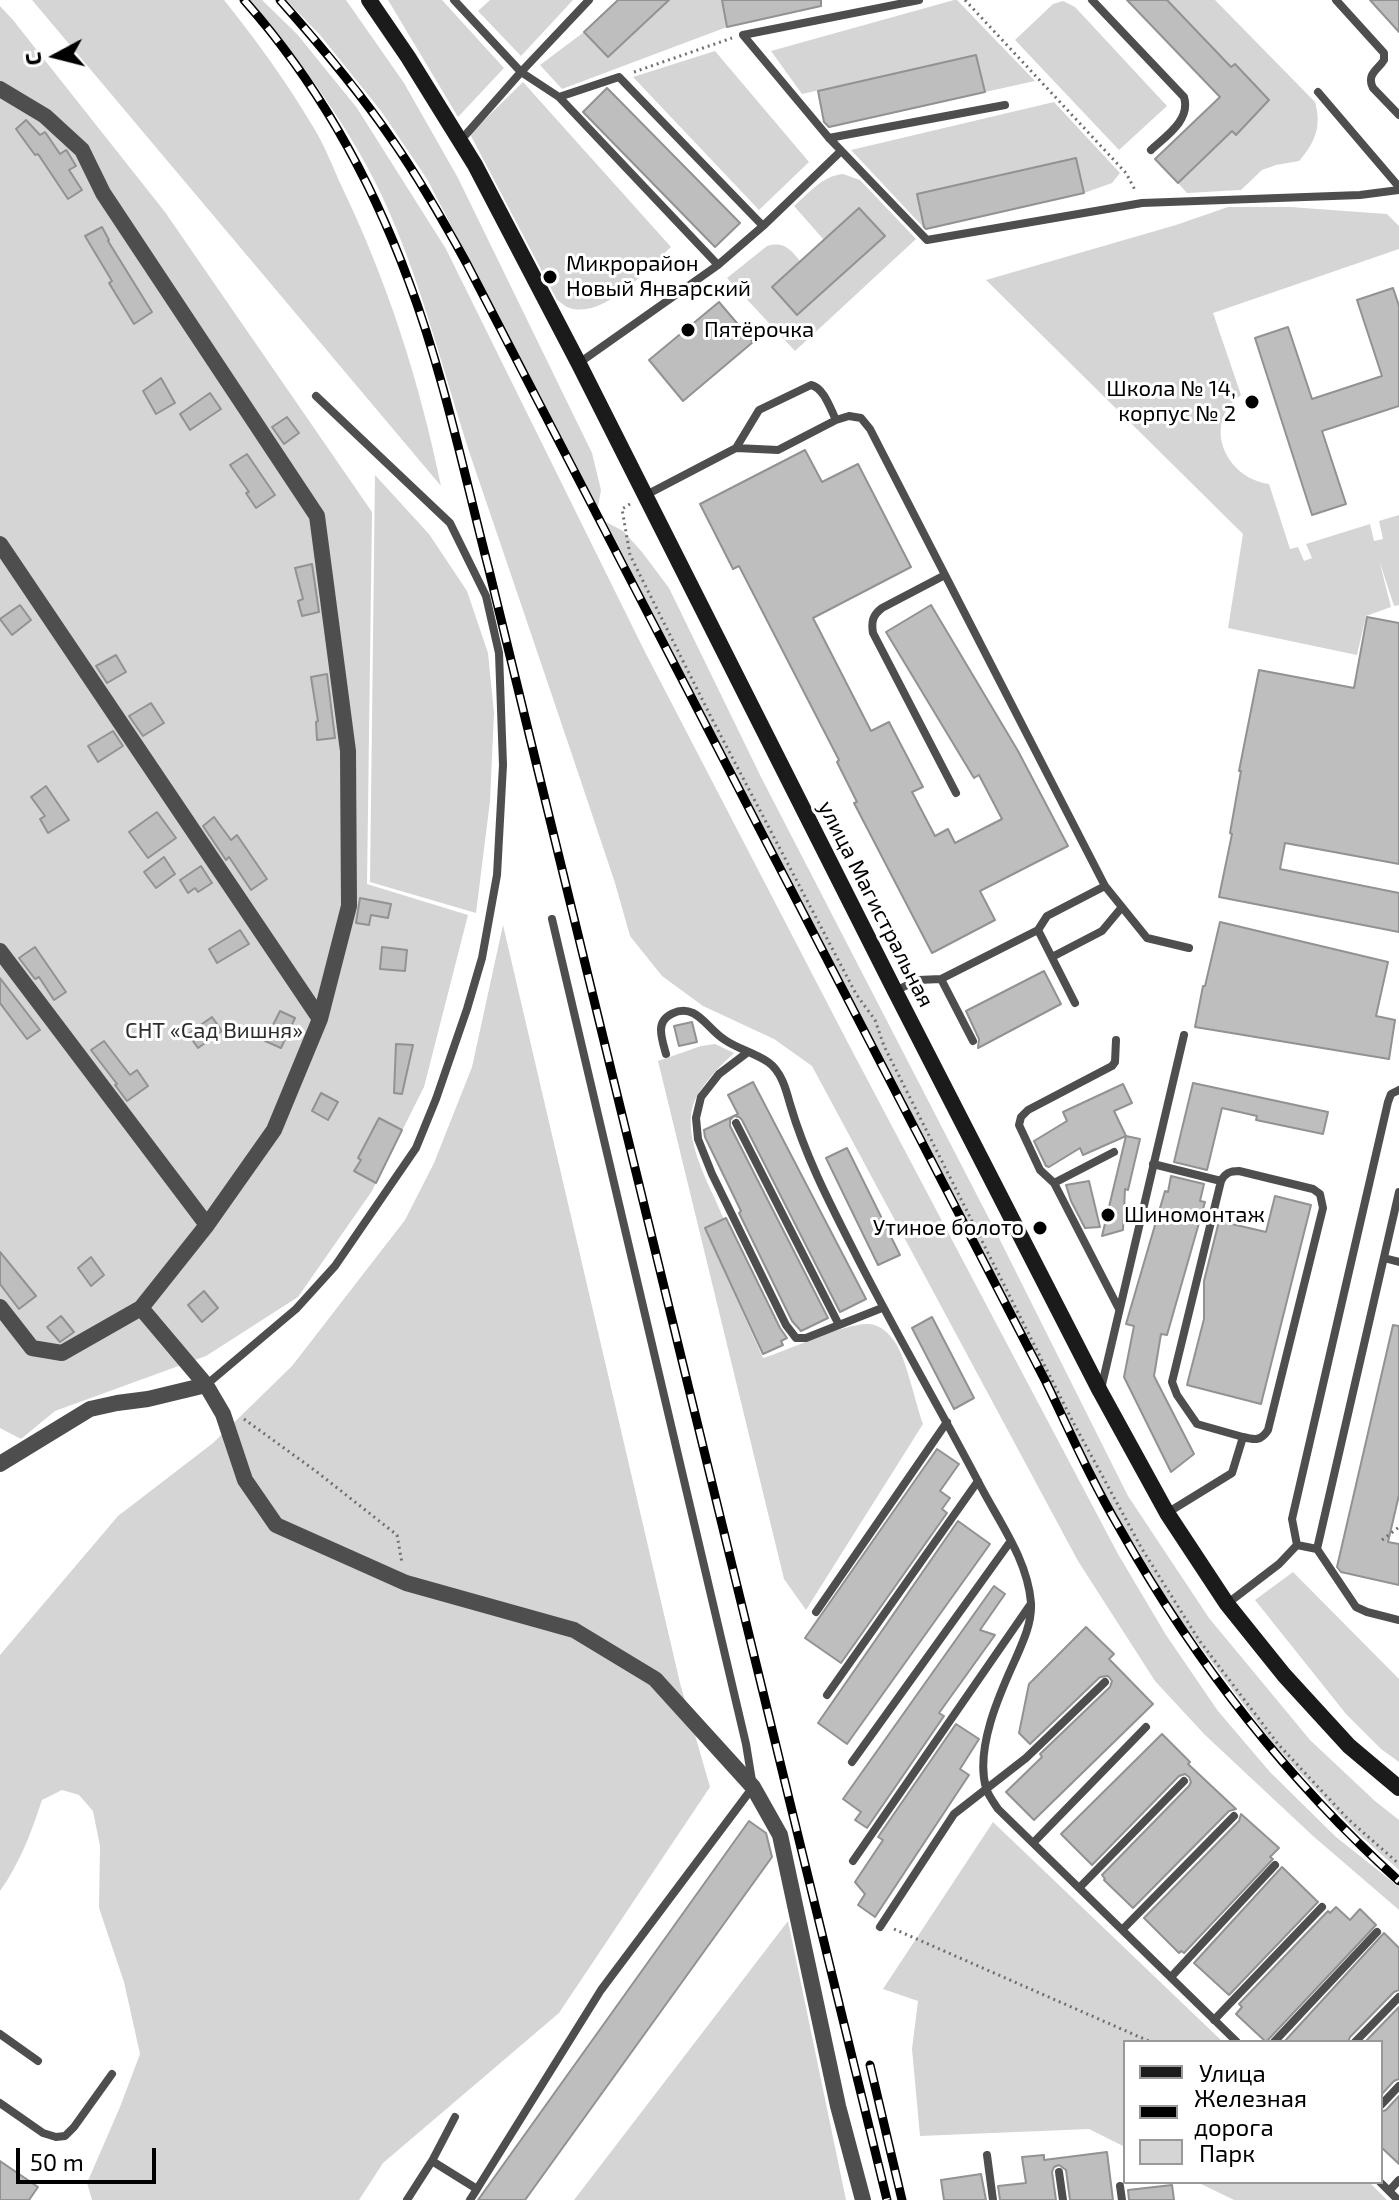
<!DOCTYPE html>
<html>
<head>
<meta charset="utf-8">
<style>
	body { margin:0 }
	#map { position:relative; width:1399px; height:2200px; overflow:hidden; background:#fff; font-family:"Exo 2",sans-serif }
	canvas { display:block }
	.legend { position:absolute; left:1123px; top:2040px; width:260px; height:144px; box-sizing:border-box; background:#fff; border:2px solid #999; margin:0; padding:10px 14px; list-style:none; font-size:24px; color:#000 }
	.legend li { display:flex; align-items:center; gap:16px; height:40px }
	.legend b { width:40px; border:2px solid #999 }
	.north { position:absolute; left:16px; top:16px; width:80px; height:80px; -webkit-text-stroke:6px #fff; paint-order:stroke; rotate:263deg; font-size:22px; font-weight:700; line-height:32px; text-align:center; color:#000 }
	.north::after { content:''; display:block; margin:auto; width:28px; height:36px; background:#000; clip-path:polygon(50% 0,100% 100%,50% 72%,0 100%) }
	.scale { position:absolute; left:16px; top:2148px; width:140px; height:36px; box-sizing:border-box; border:4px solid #000; border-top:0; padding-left:10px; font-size:24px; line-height:28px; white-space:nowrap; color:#000; -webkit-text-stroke:6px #fff; paint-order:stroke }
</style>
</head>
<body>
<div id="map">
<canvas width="1399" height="2200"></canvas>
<ul class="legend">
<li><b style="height:10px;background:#1b1b1b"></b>Улица</li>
<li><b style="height:10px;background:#000"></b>Железная дорога</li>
<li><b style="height:22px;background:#d5d5d5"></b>Парк</li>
</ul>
<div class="north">С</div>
<div class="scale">50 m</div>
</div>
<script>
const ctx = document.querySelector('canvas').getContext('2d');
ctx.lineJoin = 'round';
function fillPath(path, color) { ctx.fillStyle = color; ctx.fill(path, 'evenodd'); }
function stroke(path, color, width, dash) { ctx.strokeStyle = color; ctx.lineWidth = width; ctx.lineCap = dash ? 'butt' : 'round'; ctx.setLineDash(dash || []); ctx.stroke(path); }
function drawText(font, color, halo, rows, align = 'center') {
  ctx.font = font + ' "Exo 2",sans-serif'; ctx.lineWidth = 6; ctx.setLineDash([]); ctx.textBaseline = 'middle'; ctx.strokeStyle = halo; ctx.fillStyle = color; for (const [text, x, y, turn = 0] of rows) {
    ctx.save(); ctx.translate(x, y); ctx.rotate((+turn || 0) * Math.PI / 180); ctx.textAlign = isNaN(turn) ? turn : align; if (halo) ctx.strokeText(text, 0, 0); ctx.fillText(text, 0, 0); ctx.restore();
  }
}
const green = new Path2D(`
	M32,0H224C256,40 286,81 312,125C324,144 332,165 341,185C387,280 420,383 441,486Z
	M248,0H262L297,34L357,108L446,249L644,650L848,1043L1118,1554L1166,1635L1218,1711L1270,1772L1336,1837L1399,1887V1910L1313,1836L1205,1735L1155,1681L1078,1561L812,1066L774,1039L703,1006L662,976L630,936L615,883C569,745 522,607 475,469C448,389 428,306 396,228C362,143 307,68 248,0Z
	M286,0H346L404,83L458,178L592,453L601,490L598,507L427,179L381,111L320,35Z
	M388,0H442L504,68L458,117Z
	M490,0H573L521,56L478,11Z
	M669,0H722L727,27L562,89L540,65L584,32L608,57Z
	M954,0H957L1035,81L985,92L976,55L802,94L771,51Z
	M1167,0H1215L1315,102C1322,126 1315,143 1299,161L1276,165L1262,170L1241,190L1187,193L1178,183L1232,131L1236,135L1269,100L1235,64L1231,67Z
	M1063,1L1075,7L1167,106L1119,150L1015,40L1053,4Z
	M0,6L13,20L165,212L372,512L367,884L468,915L424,1087L372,1191L298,1297L206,1356L55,1411L21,1439L0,1428Z
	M715,51L809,162L759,210L633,77Z
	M523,82L671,247C648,268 602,322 567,307C566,307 558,300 557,300L470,134Z
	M1054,102L1120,173L1112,183L1084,193L1076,159L917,195L925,229L851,150Z
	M843,174L860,180L916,239L795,351L727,278L767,246C784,241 790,249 800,261L772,287L797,315L884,236L859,208L824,240L794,206C809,193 822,176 843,174Z
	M1228,207H1290L1387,214L1399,226V249L1213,313L1241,395C1201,423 1225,478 1269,484L1290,549L1298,547L1304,561L1312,558L1306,544L1370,524L1374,541L1383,539L1379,521L1399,515V605L1394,606L1379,560L1391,607L1366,616L1357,655L1228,628L1243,534L986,280L1176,225Z
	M375,475L429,534L467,591L488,653L494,713L490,801L476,913L370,882Z
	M606,522L623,531L642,552L669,588L761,777L997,1234L1128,1496L1209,1618L1310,1740L1375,1801L1399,1820V1870L1356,1832L1274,1745L1178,1617L1104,1494L1030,1346Z
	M503,925L680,1683L710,1787L559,2013L383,2163L359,2200H92L87,2183L120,2107L140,2054L124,1982L99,1908L100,1846L93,1811L79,1795L62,1790L42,1800C31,1833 20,1863 0,1891V1655L118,1516L213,1443L292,1366L405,1220L434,1163L472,1067Z
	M715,1044L734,1053C720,1066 707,1079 697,1096C677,1132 710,1185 724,1219L705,1229L763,1358C789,1350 847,1322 869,1324C882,1325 892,1336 898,1347C908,1367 915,1401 923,1424L806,1610L784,1579L658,1061L701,1046Z
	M1293,1572L1399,1679V1762L1381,1749L1346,1714L1255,1600Z
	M993,1822L1223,2042H1125V2147L1089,2129L920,2136L912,2049L918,2001L883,1989Z
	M788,1921L846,2200H574Z
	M1197,2182H1369L1387,2200H1234Z`);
const building = new Path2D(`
	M618,0H669L608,57L584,32Z
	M722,0H821V6L727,27Z
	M1127,0H1167L1231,67L1235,64L1269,100L1236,135L1232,131L1178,183L1155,159L1220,97Z
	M1370,0H1399V32Z
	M976,55L985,92L829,127L824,122L818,91Z
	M607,88L740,223L715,247L583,112Z
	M26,120L40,135L45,132L60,154L66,150L67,151L76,166L69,170L82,190L68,199L38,154L35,155L16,129Z
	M1076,158L1084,193L926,229L924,227L917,194Z
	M859,208L885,236L797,315L772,287Z
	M102,227L109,240L108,241L152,312L134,324L109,283L112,281L85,236Z
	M1393,288L1399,306V406L1322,431L1346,504L1312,515L1255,338L1288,327L1312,399L1382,376L1357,300Z
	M719,302L753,342L683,401L649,360Z
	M161,378L175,403L156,414L143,391Z
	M210,393L221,409L190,430L180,414Z
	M287,417L299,433L284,444L272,427Z
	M805,450L822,482L858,464L911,567L813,618L871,731L889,722L923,787L912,792L935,836L948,829L955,843L1002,819L979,775L974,778L886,632L931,605L1018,751L1068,846L980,891L995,920L932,953L854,803L857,802L837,762L839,760L739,566L733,569L700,504Z
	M247,454L275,495L256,508L246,493L249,492L230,465Z
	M312,564L319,612L302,616L298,601L303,599L295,568Z
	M20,605L31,620L12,635L0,619Z
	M1367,617L1399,623V864L1285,843L1280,869L1399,893V932L1219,897L1232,834L1230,833L1241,771H1239L1259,670L1354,688Z
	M116,655L126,672L107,683L96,666Z
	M327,674L335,738L317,740L316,722L318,721L311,677Z
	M151,703L164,723L143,736L129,716Z
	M113,731L123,746L98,762L88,746Z
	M46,786L69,820L48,833L40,819L45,816L31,797Z
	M157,812L176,838L148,858L129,832Z
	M214,817L231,840L237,835L267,879L251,890L229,857L226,860L203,826Z
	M164,857L175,874L156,888L144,872Z
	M201,866L212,883L198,892L195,888L188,893L180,880Z
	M360,898L391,904L388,918L371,915L369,925L356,923Z
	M1220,922L1388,962L1376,1016L1395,1020L1389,1059L1195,1027L1203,986H1205Z
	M240,930L249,944L217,963L209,949Z
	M35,947L66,992L54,1000L39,977L35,979L19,958Z
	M382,947L407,950L405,971L380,969Z
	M1044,971L1061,1004L978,1048L979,1039L966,1011Z
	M0,978L40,1030L27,1039L0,1003Z
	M280,1011L295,1018L281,1048L265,1041Z
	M212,1017L222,1031L198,1048L188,1034Z
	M692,1022L697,1042L679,1046L674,1026Z
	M104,1041L130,1075L137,1070L148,1086L127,1101L115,1085L117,1084L91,1050Z
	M396,1044L413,1045L402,1094L394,1093Z
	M753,1082L866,1299L840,1312L742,1120L739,1117L734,1116L730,1120V1126L828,1318L801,1331L792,1321L739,1213L741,1211L705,1137L704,1130L738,1114L728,1095Z
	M1193,1083L1328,1112L1323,1134L1256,1120L1257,1116L1222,1108L1207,1170L1174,1162Z
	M1123,1084L1132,1103L1114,1111L1126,1136L1083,1155L1080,1148L1049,1167L1046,1166L1034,1141L1067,1121L1063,1112Z
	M321,1093L338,1102L328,1120L312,1111Z
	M379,1118L402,1130L376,1183L354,1171L361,1160L358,1158Z
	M1126,1136L1140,1139L1128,1190L1125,1189L1123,1230L1102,1236Z
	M847,1148L900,1255L878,1265L826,1158Z
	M1171,1176L1204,1184L1200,1201L1205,1202L1167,1335L1161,1334L1154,1376L1194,1454L1171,1472L1124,1377L1134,1326L1126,1324L1165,1191L1168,1192Z
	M1089,1181L1100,1227L1085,1228L1071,1201L1066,1185Z
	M1275,1196L1311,1205L1261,1404L1187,1385L1204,1319V1281L1219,1221L1266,1232Z
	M726,1218L780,1328L787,1338L781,1341L783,1345L763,1354L705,1228Z
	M0,1252L36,1296L19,1309L0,1284Z
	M91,1257L104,1275L91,1286L78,1268Z
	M204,1291L218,1308L202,1322L188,1305Z
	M61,1316L74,1332L60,1342L47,1327Z
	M932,1317L974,1398L954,1409L912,1328Z
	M1393,1325L1399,1326V1495L1388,1542L1399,1544V1585L1341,1572L1337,1567Z
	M937,1449L959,1464L940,1491L950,1498L942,1509L947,1513L841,1663L805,1638Z
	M958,1521L990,1544L847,1744L818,1723Z
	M994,1586L1005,1594L980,1630L995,1635L939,1713L944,1716L867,1828L855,1820L861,1812L843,1799Z
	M1086,1627L1114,1654L1109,1659L1153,1704L1034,1820L1006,1792L1042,1757L1040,1754L1110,1687L1112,1681L1108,1676L1100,1677L1030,1744L1019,1733L1029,1684Z
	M956,1724L979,1739L960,1769L969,1775L875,1917L858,1905L865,1894L855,1882L883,1840L878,1837Z
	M1162,1734L1190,1762L1188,1764L1236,1809L1229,1811L1133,1908L1104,1880L1105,1879L1102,1875L1189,1786L1191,1782L1189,1777L1185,1774L1179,1776L1092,1865L1061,1834Z
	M1241,1814L1279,1848L1270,1857L1273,1859L1184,1953L1181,1951L1179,1953L1144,1918L1239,1821Z
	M749,1821L766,1833L772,1857L525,2200H478Z
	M1282,1867L1318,1902L1229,1995L1194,1963Z
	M1336,1907L1350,1920L1360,1909L1376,1925L1266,2042L1236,2014L1242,2007L1239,2004L1328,1911L1330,1913Z
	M1384,1933L1399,1948V1990L1394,1992L1350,2037L1348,2042H1284Z
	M1399,2007V2079L1394,2081L1381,2095V2042H1365Z
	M1399,2096V2164L1381,2147V2112L1386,2110Z
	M1107,2152L1113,2200H1070L1066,2170L1059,2165L1054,2167L1052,2172L1056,2200H1000L998,2186L1026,2183L1022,2157L1044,2155V2160Z
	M0,2161L38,2187L29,2200H0Z
	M981,2174L986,2200H944L941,2180Z
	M1172,2185L1174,2200H1129L1128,2190Z`);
const path = new Path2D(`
	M965,0L1126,173L1135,190
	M634,72L732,38
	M630,504L622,509L630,555L710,715L856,994L875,1020L884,1046L1073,1422L1142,1549L1199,1640L1278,1744L1348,1819L1399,1864
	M244,1419L317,1472L397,1535L402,1563
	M1382,1540L1399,1527
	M894,1929L1151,2042`);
const lane = new Path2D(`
	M454,0L521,72L559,97L619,77L763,226
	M919,0L743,35L829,138L927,240L1142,203L1360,195L1399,190
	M1092,0L1184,97C1191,120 1166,136 1151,150
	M1336,0L1384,53V60C1378,70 1366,74 1373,88L1399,115
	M1318,92L1399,187
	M559,97L718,265
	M829,138L1005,105
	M461,140L521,72L589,0
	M579,363L718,265L763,226L841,151
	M736,448L759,410L811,385C824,388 830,408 836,420
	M646,495L736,448L778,450L836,420L849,416L861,418L870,429L1105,886L1047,916L1038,930L941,979L918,980L895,991
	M945,575L882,608C873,615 871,621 873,633L956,793
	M1105,886L1147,938L1189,948
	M1038,930L1075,1003
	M1052,957L1102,931L1122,907
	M941,979L973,1041
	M1116,1040L1115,1062L1112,1066L1028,1110L1021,1117L1019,1125L1040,1170L1054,1183L1119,1309
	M748,1052L719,1074L701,1097L696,1118L698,1139L712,1174L786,1325L796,1338H806L882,1308
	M666,1054C664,1047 661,1038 661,1030C661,1015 680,1007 693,1013C704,1018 713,1033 725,1040C738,1049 755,1053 768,1062C781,1071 786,1089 790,1104C805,1155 828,1200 852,1247C893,1329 939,1406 981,1487C1000,1523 1028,1561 1031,1603C1032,1623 1023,1642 1015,1660C999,1695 975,1749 986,1788C988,1795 994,1803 998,1809L1237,2042
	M736,1123L839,1325
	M1153,1164L1221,1181
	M1054,1183L1114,1152
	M1384,1258L1399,1262
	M206,1385L296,1309L335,1266L416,1148L436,1099L467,1009L482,958L497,875L503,765L499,653L486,596L450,523L316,396
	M1101,1389L1184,1035
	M1167,1513L1232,1473L1243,1437C1255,1440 1261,1441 1268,1430L1323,1208L1320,1194L1313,1189L1239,1171C1230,1171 1225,1173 1221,1181L1172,1382L1177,1395L1197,1424L1243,1437
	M1297,1545L1292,1519L1388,1102L1391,1094L1399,1090
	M1317,1549L1356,1607L1367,1612L1399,1620
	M1228,1603L1279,1564L1297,1545L1317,1549L1399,1192
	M816,1612L947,1422
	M827,1695L978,1481
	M852,1762L1010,1542
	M1033,1843L1146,1727
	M853,1861L1030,1605
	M1079,1888L1184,1781
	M880,1927L954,1814L1026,1758L1105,1682
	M1122,1930L1234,1816
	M1171,1977L1275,1865
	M1214,2020L1322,1907
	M0,2034L38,2061
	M1274,2042L1377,1932
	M1355,2042L1399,1997
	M0,2103L43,2133L56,2137L65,2136L74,2127L112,2074
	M1381,2105L1399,2086
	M987,2155L993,2200
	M432,2161L477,2189L470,2200
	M1059,2172L1063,2200
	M1380,2182L1398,2200
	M1120,2186L1122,2200
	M477,2189L601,1990L753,1787L746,1744L552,919
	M1389,2191L1399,2180
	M407,2200L432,2161L455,2117`);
const street = new Path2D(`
	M0,89L45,116L82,150L103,193L317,516L348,751L349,906L320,1019L274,1130L207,1225L141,1308L62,1353L32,1348L0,1307
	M0,544L320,1019
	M0,951L207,1225
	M141,1308L206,1385
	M0,1464L90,1409L117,1403L148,1399L206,1385L223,1414L245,1480L276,1525L406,1583L574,1630L655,1679L753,1787L780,1835L838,2106L863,2200`);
const secondary = new Path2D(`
	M369,0L408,57L475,165L579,364L895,991L1100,1391L1167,1513L1227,1604L1284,1675L1349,1746L1399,1788`);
const rail = new Path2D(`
	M244,0C317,82 371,179 409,282C444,375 464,474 489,570L887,2200
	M280,0C320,45 359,91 393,141C420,180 444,222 467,264L1046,1382C1070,1432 1092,1482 1120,1529C1194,1660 1287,1780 1399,1881
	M870,2065L902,2200`);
const markers = [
	[550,277,8,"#000"],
	[688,330,8,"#000"],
	[1252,402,8,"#000"],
	[1108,1215,8,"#000"],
	[1040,1228,8,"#000"]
];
const poiNames = [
	["Микрорайон",566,264],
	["Новый Январский",566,289],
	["Пятёрочка",704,330],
	["Школа № 14,",1236,389,"right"],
	["корпус № 2",1236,414,"right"],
	["Шиномонтаж",1124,1215],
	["Утиное болото",1024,1228,"right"]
];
const streetNames = [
	["улица Магистральная",876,904,63]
];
const parkNames = [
	["СНТ «Сад Вишня»",214,1031]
];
fillPath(green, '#d5d5d5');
fillPath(building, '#bebebe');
stroke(building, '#929292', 2);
stroke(path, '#707070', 3, [2, 4]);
stroke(lane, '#4e4e4e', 8);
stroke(street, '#4e4e4e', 16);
stroke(secondary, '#1b1b1b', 16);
stroke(rail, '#000', 9);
stroke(rail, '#fff', 6, [18]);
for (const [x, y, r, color] of markers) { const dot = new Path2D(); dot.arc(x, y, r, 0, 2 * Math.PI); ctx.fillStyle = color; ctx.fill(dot); stroke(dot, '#fff', 3); }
drawText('22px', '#000', '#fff', poiNames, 'left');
drawText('22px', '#000', '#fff', streetNames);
drawText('22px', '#2c2c2c', '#fff', parkNames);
</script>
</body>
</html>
